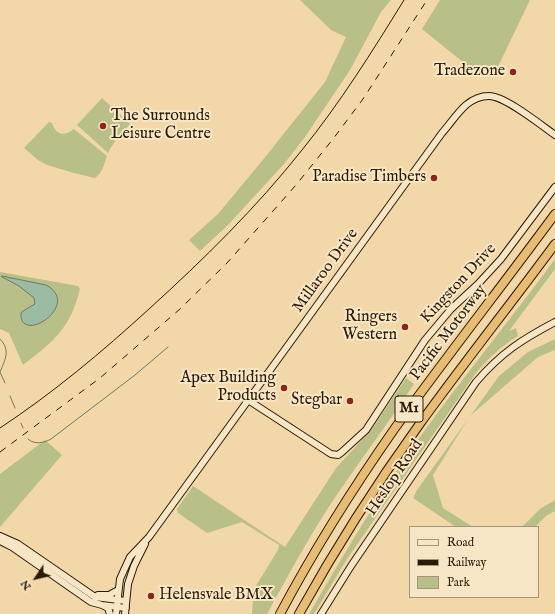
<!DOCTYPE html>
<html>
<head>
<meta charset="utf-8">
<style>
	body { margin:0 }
	#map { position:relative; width:555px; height:614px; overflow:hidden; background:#f2d8a8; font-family:"IM FELL English",serif }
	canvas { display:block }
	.legend { position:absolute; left:409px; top:526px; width:130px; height:72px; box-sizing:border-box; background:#f7e6c6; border:1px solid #a59579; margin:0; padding:5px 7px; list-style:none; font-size:12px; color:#2a1b06 }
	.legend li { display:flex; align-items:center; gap:8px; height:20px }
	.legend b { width:20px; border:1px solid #a59579 }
	.north { position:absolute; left:16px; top:558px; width:40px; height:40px; -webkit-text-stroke:3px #f7e6c6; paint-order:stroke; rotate:235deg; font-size:11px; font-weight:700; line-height:16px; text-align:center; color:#2a1b06 }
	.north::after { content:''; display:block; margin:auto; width:14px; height:18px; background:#2a1b06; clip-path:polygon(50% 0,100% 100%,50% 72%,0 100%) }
</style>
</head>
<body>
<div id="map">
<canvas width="555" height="614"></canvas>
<ul class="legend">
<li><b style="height:5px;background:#f7e6c6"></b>Road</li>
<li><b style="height:5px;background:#2a1b06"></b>Railway</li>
<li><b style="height:11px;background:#b9bf89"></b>Park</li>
</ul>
<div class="north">N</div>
</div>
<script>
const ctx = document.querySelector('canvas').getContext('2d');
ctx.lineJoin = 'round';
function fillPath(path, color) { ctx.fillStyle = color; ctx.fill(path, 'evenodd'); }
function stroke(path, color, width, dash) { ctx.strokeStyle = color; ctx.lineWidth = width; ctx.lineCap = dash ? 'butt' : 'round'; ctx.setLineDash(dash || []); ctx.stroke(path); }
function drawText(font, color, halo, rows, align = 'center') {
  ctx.font = font + ' "IM FELL English",serif'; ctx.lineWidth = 4; ctx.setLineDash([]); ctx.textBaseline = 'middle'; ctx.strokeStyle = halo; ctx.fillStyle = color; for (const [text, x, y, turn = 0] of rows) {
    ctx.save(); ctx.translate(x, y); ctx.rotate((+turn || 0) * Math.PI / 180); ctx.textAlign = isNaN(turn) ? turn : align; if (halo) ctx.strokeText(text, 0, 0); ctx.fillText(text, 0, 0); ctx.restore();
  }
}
const green = new Path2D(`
	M300,0H391L381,12L350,70L305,137L284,164L228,225L200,251L189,240L218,214L262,161L325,82L346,37L331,30Z
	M440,0H530L493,77L484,70L480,76L422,29Z
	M102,98L130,124L116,139L108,153L77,125Z
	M49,122L52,123C56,135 64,137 74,129L107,156C104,164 103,172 95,178L74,173L47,165L38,160L24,148Z
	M555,259V269L509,331L516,328L518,336C501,346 489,358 476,373L347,559L314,614H309C344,554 379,494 420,437C463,377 511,319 555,259Z
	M0,272L78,286L80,289C70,329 54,341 23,365L9,333L0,329Z
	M555,339V350L538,357L470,416L433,475L443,508L473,527H456L413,498L417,490L499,376L528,352Z
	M406,378L414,384C389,422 362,458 336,496C311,533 289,574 267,614H252L253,600L249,597L278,550L279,545L242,522L207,533L178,513L177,509L193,486L285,547L336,468L372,429Z
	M45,440L62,455L0,527V474Z
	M555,500V511L546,516L535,527H522L540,509Z`);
const water = new Path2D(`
	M2,276L46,285C83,305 19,346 21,313L23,311L35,304L34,298L19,286L2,277Z`);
const stream = new Path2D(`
	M0,339C11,350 5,360 0,372L5,383
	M10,396L15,408
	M21,423L23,428
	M28,439C34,445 44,443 51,439L135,375L168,347`);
const secondary = new Path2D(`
	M248,400L331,454L338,455L342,452L366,430L425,340L451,309L478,284L501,259L555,187
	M0,536L18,544L95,597L126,601
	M0,541L12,547L91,602L102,605L126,608
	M98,595H109L118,590
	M102,605L108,608L110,614
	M116,614L120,579L130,557L149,537L442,133C450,124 457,113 466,105C472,100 481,96 489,96C505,96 541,125 555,135
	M125,614L128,584L134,566L145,544
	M321,614L351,566L476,382C501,353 521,340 555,322`);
const highway = new Path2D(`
	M280,614C314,550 353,488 395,428C447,356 502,286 555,214
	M299,614C335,549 375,486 419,425C463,364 510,305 555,244`);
const tram = new Path2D(`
	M0,428C53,393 102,352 149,309C204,259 256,208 302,150C340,103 372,52 404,0`);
const rail = new Path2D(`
	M0,452L100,378L180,309L227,263L296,185L333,139L363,99L427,0`);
const markers = [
	[513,72,4,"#8f2418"],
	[103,126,4,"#8f2418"],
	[434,178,4,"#8f2418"],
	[405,327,4,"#8f2418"],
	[284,388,4,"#8f2418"],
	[350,401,4,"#8f2418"],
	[151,596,4,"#8f2418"]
];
const shields = [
	[409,409,28]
];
const shieldNames = [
	["M1",409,409]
];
const poiNames = [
	["Tradezone",505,72],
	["The Surrounds",111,117,"left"],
	["Leisure Centre",111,135,"left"],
	["Paradise Timbers",426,178],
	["Ringers",397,318],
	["Western",397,336],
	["Apex Building",276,379],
	["Products",276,397],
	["Stegbar",342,401],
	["Helensvale BMX",159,596,"left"]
];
const streetNames = [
	["Millaroo Drive",326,271,-54],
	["Kingston Drive",459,284,-47],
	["Pacific Motorway",449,333,-53],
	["Heslop Road",395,478,-56]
];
fillPath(green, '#b9bf89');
fillPath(water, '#9cbba3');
stroke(water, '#6e7b64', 1);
stroke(stream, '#6e7b64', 1);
stroke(secondary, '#2a1b06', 8);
stroke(highway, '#2a1b06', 10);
stroke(secondary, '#f7e6c6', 6);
stroke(highway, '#e9bc74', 8);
stroke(tram, '#2a1b06', 1);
stroke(rail, '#2a1b06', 1, [7, 7]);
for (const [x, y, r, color] of markers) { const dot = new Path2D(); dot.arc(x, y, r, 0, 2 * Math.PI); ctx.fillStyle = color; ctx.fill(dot); stroke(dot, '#f7e6c6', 1.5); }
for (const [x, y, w] of shields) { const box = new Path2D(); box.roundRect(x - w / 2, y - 13, w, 26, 3); ctx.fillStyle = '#f7e6c6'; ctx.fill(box); stroke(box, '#2a1b06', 1); }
drawText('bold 15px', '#2a1b06', null, shieldNames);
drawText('16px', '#2a1b06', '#f7e6c6', poiNames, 'right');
drawText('16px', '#2a1b06', '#f7e6c6', streetNames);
</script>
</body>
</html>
